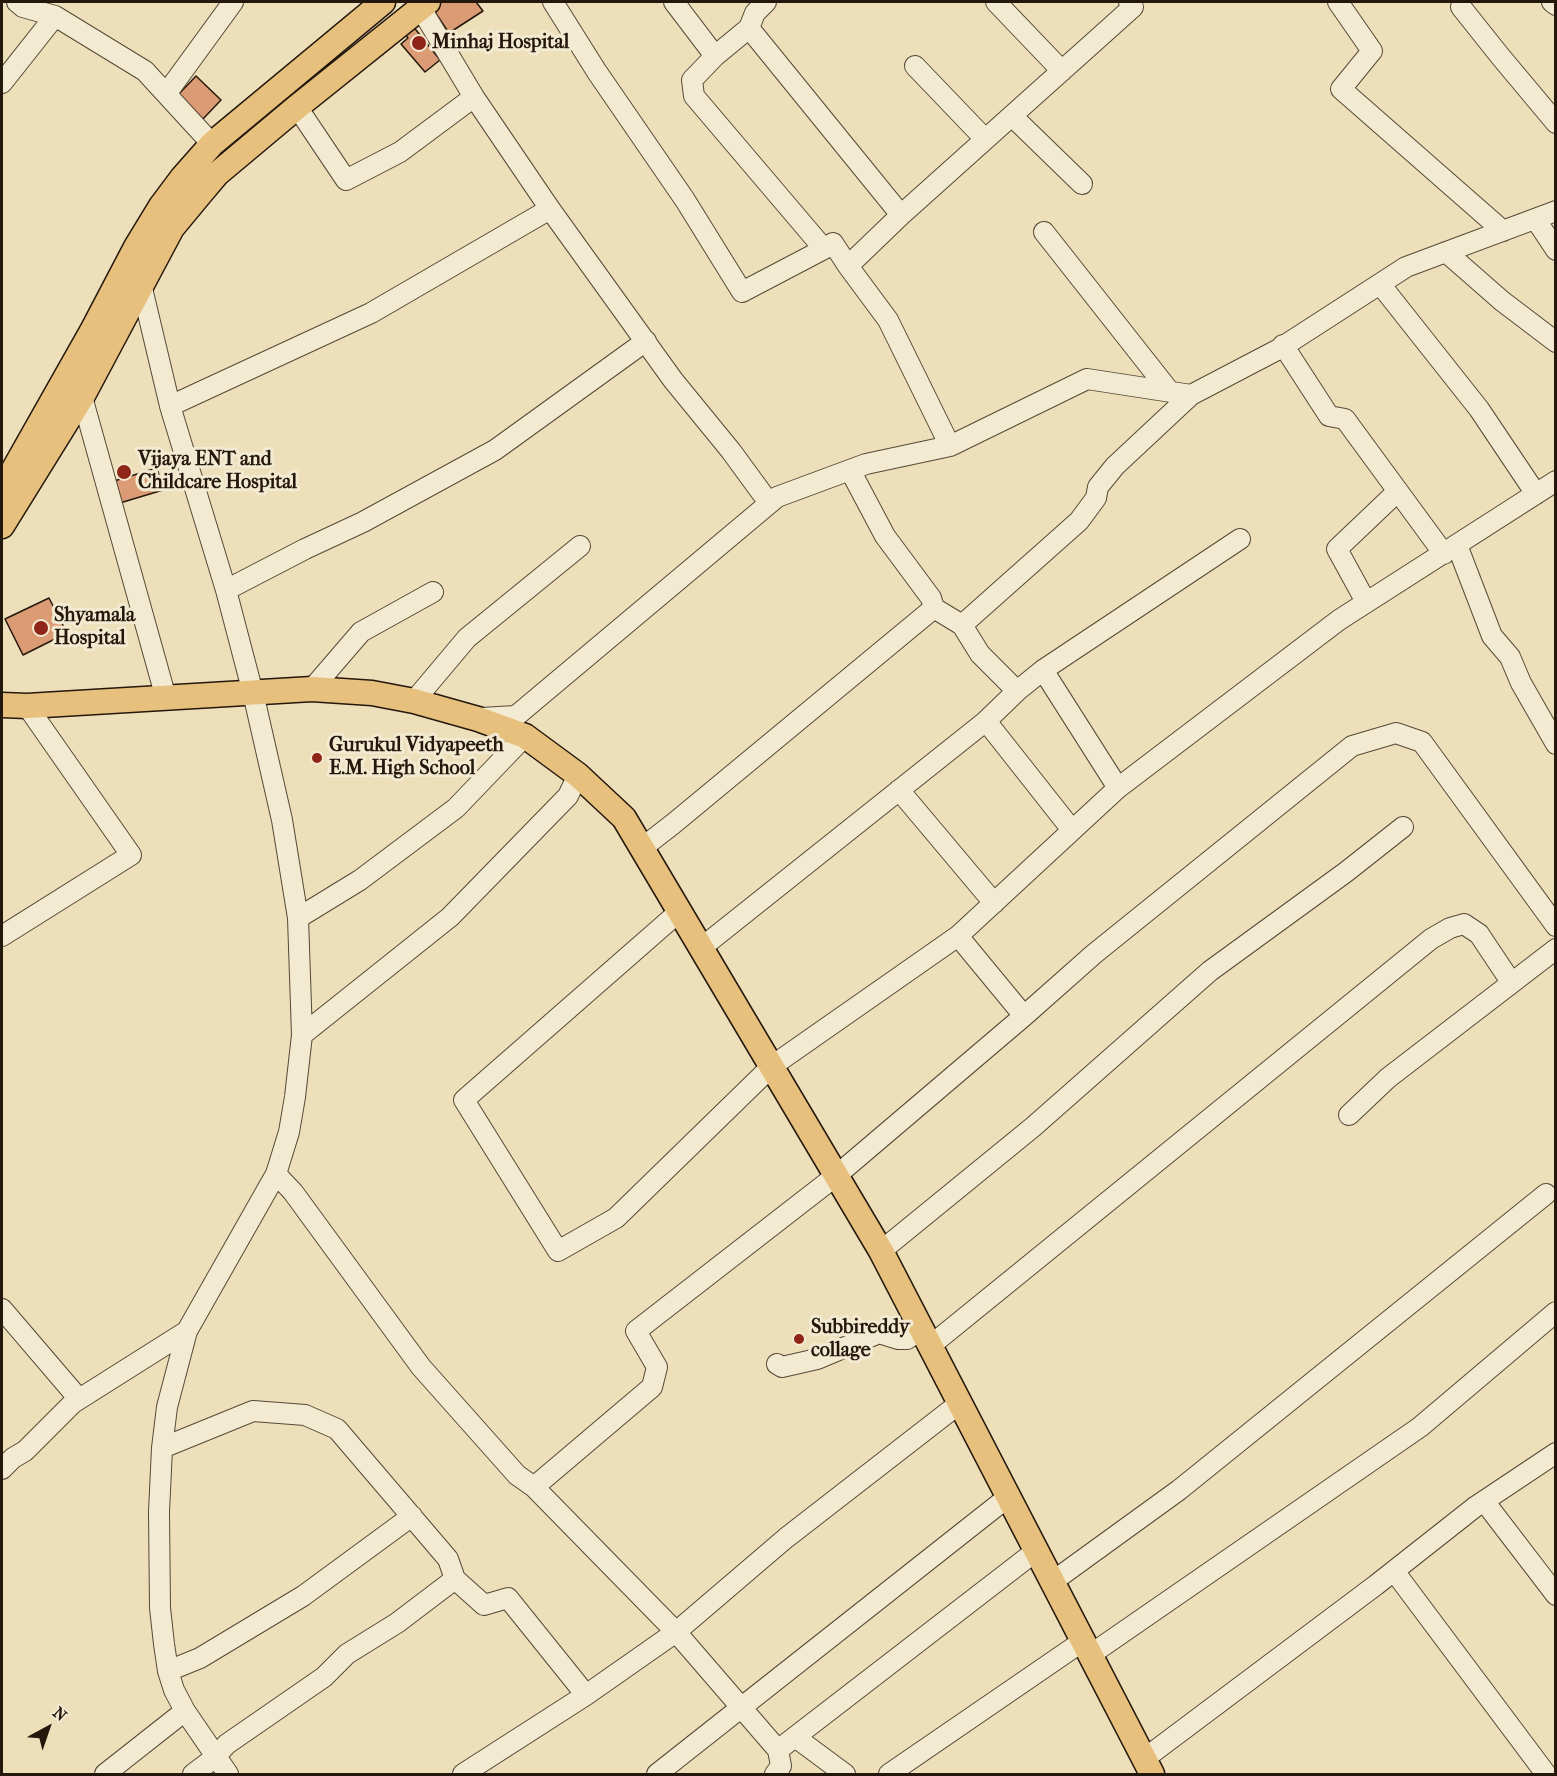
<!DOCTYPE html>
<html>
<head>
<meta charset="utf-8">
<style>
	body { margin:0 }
	#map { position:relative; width:1557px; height:1776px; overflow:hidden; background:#ecdfb9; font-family:"IM FELL French Canon",serif }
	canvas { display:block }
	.frame { position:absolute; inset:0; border:3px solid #24170c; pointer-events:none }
	.north { position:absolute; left:18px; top:1698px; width:60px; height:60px; -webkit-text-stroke:4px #f3ead2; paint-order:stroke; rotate:40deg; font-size:16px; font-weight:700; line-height:24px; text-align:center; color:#24170c }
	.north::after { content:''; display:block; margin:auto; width:21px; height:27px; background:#24170c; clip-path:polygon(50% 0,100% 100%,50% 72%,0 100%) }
</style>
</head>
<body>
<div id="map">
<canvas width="1557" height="1776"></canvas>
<div class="frame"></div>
<div class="north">N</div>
</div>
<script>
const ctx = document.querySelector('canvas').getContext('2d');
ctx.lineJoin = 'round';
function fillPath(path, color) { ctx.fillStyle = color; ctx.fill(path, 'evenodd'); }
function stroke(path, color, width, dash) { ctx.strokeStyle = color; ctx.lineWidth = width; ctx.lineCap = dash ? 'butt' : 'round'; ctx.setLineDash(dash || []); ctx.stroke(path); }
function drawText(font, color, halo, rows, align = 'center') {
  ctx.font = font + ' "IM FELL French Canon",serif'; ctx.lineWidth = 6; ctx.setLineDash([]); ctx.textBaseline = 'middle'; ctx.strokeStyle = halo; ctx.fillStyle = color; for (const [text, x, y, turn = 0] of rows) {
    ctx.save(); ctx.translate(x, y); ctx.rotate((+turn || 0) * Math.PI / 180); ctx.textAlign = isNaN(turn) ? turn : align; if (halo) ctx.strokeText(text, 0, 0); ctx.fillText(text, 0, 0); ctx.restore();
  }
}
const building = new Path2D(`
	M439,2H476L483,11L449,33L431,6Z
	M412,25L440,60L425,72L401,44L408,38L403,32Z
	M196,76L221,100L202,120L177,96Z
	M157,468L163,490L120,503L114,481Z
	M49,598L67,633L23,655L5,619Z`);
const minor = new Path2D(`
	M17,2L23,7L55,16L145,71L212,144
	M417,2L474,97L550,209L673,380L731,451L769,503
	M553,2L597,72L685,200L742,292L824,249L833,243L848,266L901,215
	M674,2L715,56L749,28L901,215L1133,7L1129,2
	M996,2L1062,71
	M1338,2L1372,51L1341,89L1503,231
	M1552,2L1556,5
	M1461,7L1500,56L1556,123
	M749,28L755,13L766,2
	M715,56L692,80L694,96L824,249
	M915,66L985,139
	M2,83L55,16
	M166,94L233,2
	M297,107L346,180L400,152L474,97
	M1012,116L1082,184
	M1536,220L1556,250
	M1044,232L1170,392
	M1446,252L1502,301L1556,342
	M848,266L888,320L950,446
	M138,280L141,284L170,406L226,590L253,693L282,820L298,918L302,1035L295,1097L289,1132L276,1174L187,1331L167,1407L162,1448L159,1512L160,1608L164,1644L168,1671L174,1690L185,1711L228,1774
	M1380,284L1479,409L1536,494
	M1283,345L1329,416L1345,419L1444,554
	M82,397L166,698
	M170,406L371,313L550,209
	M850,470L885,536L931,598L934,608L962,625L980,654L1017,691
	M1457,545L1492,636L1510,657L1521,683L1556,744
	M226,590L305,549L363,522L495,450L646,341
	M1366,602L1337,549L1398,491
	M962,625L1079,521L1096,498L1098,487L1115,466L1191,395
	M1043,670L1118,788
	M312,689L361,632L433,592
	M414,701L467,638L580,546
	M481,718L516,716L777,497L866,464L950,446L1087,379L1191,395L1279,349L1406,267L1556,211
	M986,721L1072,830
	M899,790L994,903
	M642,848L673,824L934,608
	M680,911L464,1100L558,1251L616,1218L772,1066L958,936L1118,788L1339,620L1556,481
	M298,918L360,880L456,808L525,736
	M2,936L131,855L27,706
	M958,936L1024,1016
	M701,948L986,721L1017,691L1043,670L1240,539
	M302,1035L450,917L568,796L578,775
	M1349,1115L1388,1078L1556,949
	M276,1174L293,1192L421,1367L517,1475L534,1487L676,1632L778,1750
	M881,1251L1033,1127L1210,971L1346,872L1403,827
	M2,1309L79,1399
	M930,1346L1431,939L1450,928L1464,924L1479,934L1511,982
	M777,1364L782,1367L817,1359L879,1333L898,1339H907L921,1329
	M162,1448L253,1411L305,1415L337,1429L448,1559L455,1579L484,1605L508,1598L586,1695
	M2,1469L13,1458L25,1451L73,1403L187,1331
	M534,1487L652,1387L657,1367L636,1331L837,1175L1024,1016L1094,954L1352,746L1396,733L1422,742L1556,926
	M1484,1501L1556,1595
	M1394,1571L1546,1774
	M1052,1582L1179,1490L1546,1194
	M1090,1655L1420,1427L1556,1312
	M168,1671L200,1658L303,1596L412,1516
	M795,1737L845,1774
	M1144,1759L1376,1585L1475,1507L1556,1453
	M105,1774L185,1711
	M193,1774L213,1759L227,1744L324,1677L347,1654L397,1623L455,1579
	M463,1774L586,1695L676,1632L786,1538L960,1403
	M657,1774L1008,1497
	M775,1774L781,1766L778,1750L1036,1551
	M889,1774L1083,1641`);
const major = new Path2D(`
	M2,490L92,331L136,247L161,206L182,178L212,144L383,2
	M2,526L82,397L172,228L201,193L217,174L297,107L428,2
	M2,705L27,706L312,689L372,693L414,701L478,719L525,736L578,775L624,818L881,1251L1152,1774`);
const markers = [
	[419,43,8,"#8f2418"],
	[124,472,8,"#8f2418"],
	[41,628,8,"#8f2418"],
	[317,758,6,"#8f2418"],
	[799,1339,6,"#8f2418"]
];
const poiNames = [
	["Minhaj Hospital",432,43],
	["Vijaya ENT and",138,460],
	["Childcare Hospital",138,483],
	["Shyamala",54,616],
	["Hospital",54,639],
	["Gurukul Vidyapeeth",329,746],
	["E.M. High School",329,769],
	["Subbireddy",811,1328],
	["collage",811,1351]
];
fillPath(building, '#db9b74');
stroke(building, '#24170c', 1.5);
stroke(minor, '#564937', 22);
stroke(major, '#24170c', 27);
stroke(minor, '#f3ead2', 20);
stroke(major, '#e6c07c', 24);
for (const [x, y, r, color] of markers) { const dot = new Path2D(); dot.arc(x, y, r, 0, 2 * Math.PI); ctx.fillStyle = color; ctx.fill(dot); stroke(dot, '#f3ead2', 2); }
drawText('bold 20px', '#24170c', '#f3ead2', poiNames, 'left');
</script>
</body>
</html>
